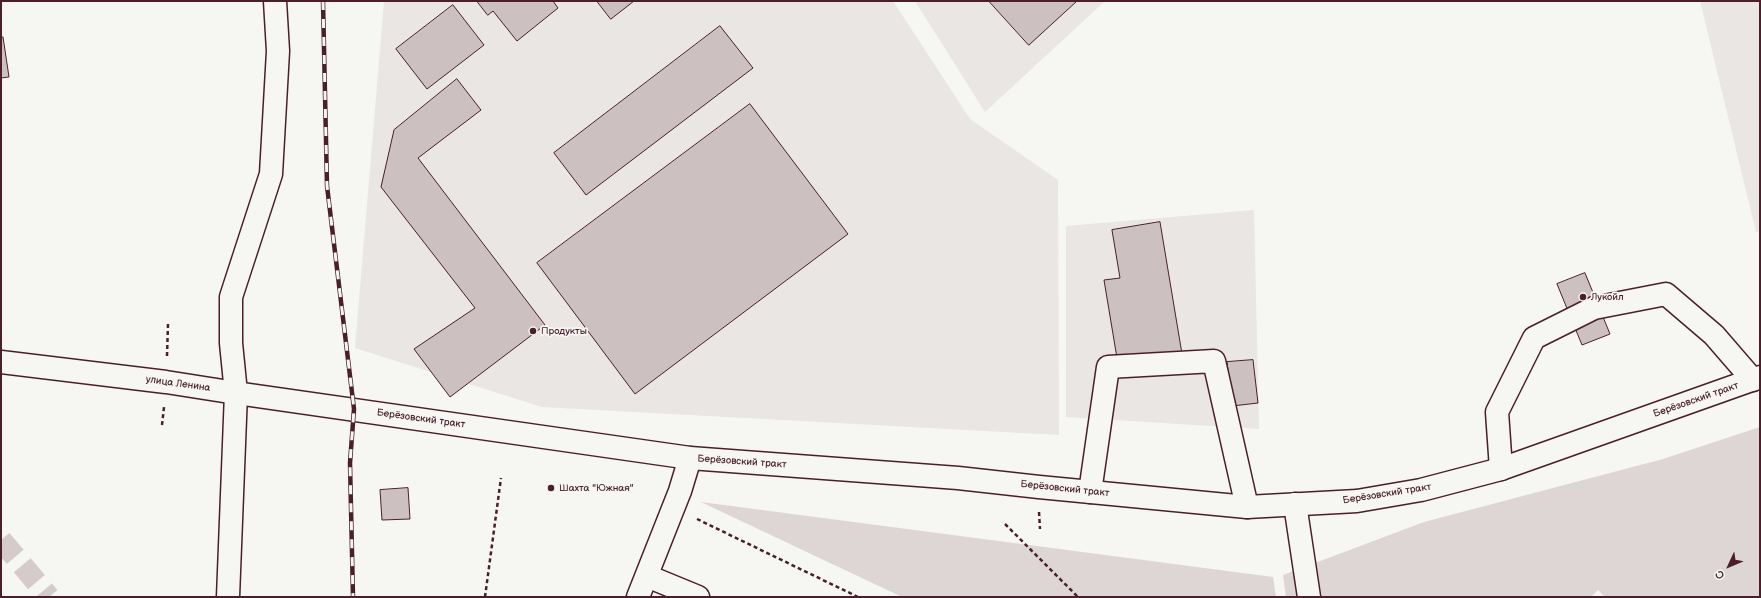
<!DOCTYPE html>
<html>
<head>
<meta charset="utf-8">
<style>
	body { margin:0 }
	#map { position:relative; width:1761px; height:598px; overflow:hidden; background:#f6f6f2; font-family:"Balsamiq Sans",sans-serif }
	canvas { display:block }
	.frame { position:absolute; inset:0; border:2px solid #4a1f2b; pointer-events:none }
	.north { position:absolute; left:1709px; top:546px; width:40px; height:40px; -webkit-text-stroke:3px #f6f6f2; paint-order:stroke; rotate:226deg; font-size:11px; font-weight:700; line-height:16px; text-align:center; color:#4a1f2b }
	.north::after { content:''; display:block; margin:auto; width:14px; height:18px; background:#4a1f2b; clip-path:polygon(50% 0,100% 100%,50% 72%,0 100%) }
</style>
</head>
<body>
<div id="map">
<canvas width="1761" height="598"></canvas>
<div class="frame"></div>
<div class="north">С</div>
</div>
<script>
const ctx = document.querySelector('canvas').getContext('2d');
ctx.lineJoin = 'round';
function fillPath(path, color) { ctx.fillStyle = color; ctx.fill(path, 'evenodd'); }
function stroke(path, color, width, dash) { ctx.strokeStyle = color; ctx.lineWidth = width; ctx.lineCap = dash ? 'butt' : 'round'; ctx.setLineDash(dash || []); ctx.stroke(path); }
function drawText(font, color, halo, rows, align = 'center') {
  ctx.font = font + ' "Balsamiq Sans",sans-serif'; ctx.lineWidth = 3.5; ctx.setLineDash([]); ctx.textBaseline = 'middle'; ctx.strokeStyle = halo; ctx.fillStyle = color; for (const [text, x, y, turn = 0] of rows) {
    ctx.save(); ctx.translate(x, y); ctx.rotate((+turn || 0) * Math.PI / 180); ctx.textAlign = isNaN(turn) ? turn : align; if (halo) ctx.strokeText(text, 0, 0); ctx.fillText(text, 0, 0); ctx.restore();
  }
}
const built = new Path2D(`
	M384,1H893L970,119L1058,180L1059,435L542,407L355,348Z
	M915,1H1105L985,112Z
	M1700,1H1760V231L1756,232Z
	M1254,210L1259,429L1066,417V226Z`);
const green = new Path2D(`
	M1760,427V597H1605L1598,590L1591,597H1286L1283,575L1424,522L1663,459Z
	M701,502L1273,577L1276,597H902Z`);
const building = new Path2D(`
	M477,1H553L558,8L517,41L493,11L488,15Z
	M597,1H634L611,19Z
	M989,1H1077L1029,45Z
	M453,5L484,45L427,89L396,49Z
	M720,26L753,68L586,195L554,153Z
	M1,37H3L9,77L1,78Z
	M457,79L481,110L418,158L545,325L450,397L414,349L475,308L381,187L394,130Z
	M750,104L848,234L635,394L537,263Z
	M1160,222L1182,354L1118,364L1104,280L1120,278L1112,230Z
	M1585,273L1610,334L1582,345L1557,284Z
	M1253,360L1258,403L1232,406L1227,362Z
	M408,488L410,519L382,520L380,490Z`);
const minorTunnel = new Path2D(`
	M1,540L49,597`);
const path = new Path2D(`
	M167,356L168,324
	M162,425L164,407
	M1039,512L1040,529
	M697,519L858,597
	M1005,524L1078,597
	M485,597L501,478`);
const minor = new Path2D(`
	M1501,469L1497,412L1534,338L1594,308L1666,294L1714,335L1753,380
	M1090,492L1108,367L1214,361L1247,507
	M1295,504L1309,597
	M647,576L698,597
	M228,597L236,393L231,343V297L271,174L278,51L275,1
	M638,597L680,491L690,458`);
const major = new Path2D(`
	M1,362L166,382L236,393L690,458L958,478L1039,487L1247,507L1357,501L1421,490L1501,469L1760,377`);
const rail = new Path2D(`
	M323,1L327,186L354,409L350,463L353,597`);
const markers = [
	[1583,297,4,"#4a1f2b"],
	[533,331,4,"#4a1f2b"],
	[551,488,4,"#4a1f2b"]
];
const poiNames = [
	["Лукойл",1591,297],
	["Продукты",541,331],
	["Шахта \"Южная\"",559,488]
];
const streetNames = [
	["улица Ленина",178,384,8],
	["Берёзовский тракт",1696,400,-19],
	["Берёзовский тракт",421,419,8],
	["Берёзовский тракт",742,462,4],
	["Берёзовский тракт",1065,489,6],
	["Берёзовский тракт",1387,494,-9]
];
fillPath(built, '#e9e6e3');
fillPath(green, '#ddd6d5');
fillPath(building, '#ccc1c0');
stroke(building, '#4a1f2b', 1);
stroke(minorTunnel, '#d4cbca', 22, [22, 11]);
stroke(minor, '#4a1f2b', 25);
stroke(major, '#4a1f2b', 25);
stroke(path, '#4a1f2b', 2.5, [4, 3]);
stroke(minor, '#f6f6f2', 22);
stroke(major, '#f6f6f2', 22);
stroke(rail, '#4a1f2b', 4.5);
stroke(rail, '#f6f6f2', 3, [9]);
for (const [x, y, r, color] of markers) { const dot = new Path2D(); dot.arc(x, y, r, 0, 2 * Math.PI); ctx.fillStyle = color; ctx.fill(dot); stroke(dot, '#f6f6f2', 1.5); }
drawText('10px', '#4a1f2b', '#f6f6f2', poiNames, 'left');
drawText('10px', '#4a1f2b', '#f6f6f2', streetNames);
</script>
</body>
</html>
